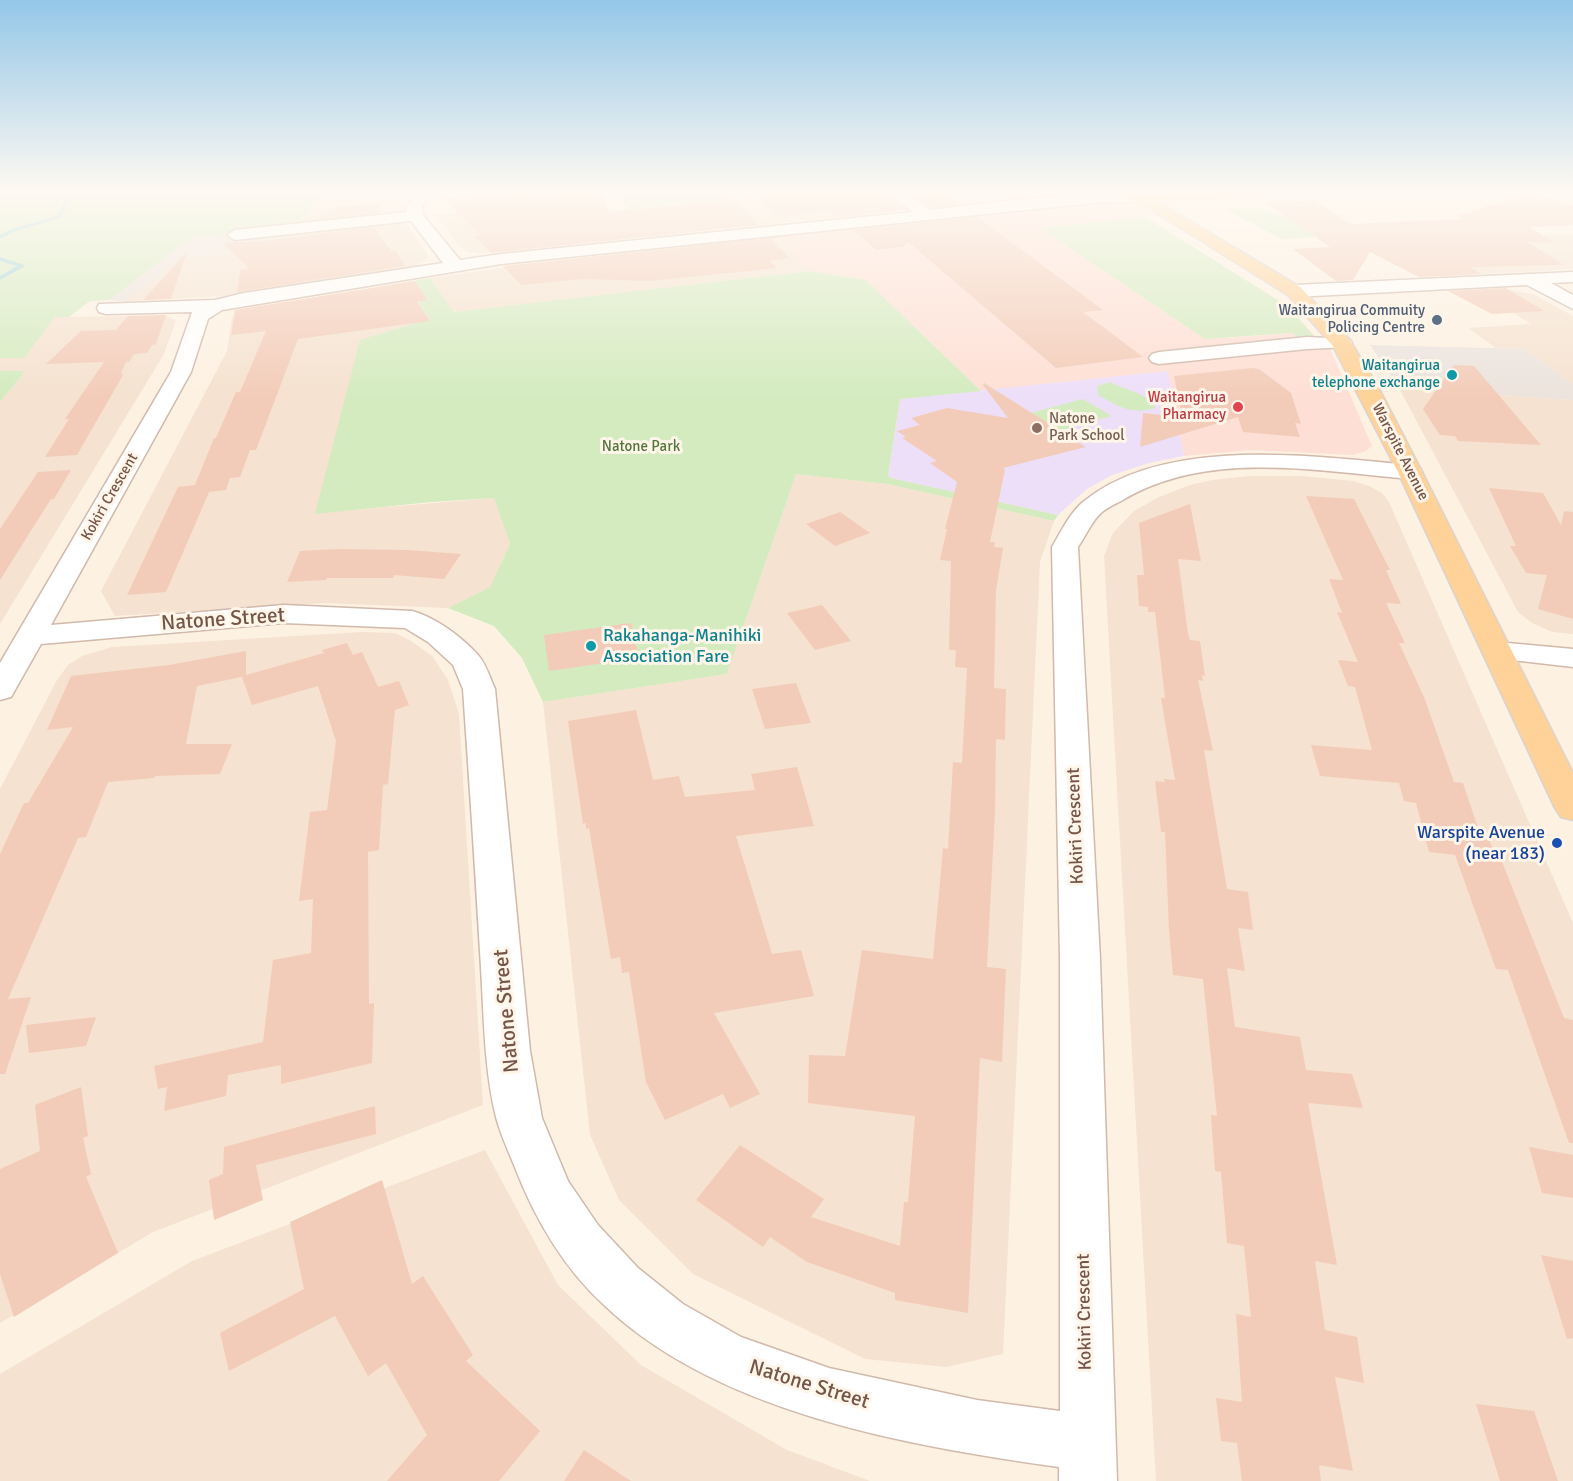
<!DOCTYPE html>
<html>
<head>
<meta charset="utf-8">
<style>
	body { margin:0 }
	canvas { display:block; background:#fdf1e2 }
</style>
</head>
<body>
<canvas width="1573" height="1481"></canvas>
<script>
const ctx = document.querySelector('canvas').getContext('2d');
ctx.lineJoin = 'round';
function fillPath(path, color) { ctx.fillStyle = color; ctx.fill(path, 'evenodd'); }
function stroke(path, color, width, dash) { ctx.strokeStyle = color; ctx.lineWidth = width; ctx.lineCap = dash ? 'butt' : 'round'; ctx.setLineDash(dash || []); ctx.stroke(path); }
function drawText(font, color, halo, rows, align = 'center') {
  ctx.font = font + ' Signika,sans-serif'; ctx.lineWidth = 6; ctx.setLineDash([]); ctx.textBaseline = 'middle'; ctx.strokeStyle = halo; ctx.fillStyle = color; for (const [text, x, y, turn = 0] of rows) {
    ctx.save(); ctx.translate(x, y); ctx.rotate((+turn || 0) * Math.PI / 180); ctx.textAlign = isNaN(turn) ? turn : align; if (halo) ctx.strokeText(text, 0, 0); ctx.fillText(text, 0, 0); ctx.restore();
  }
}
const residential = new Path2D(`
	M324,190H417L411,194L404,206V215L296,227Z
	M787,190H875L894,205L888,212L478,253L467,252L458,244L434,214L515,207L520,219L790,193Z
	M912,190H1094L1091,192L954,205H936L928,202Z
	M405,221L429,257L417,266L224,296L125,301L183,258L298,247L297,231Z
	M1573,234V269L1427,277L1386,250L1525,236Z
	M778,236L810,271L454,312L430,278L507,267Z
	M406,282L429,319L315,513L494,498L510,544L490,587L448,608L325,603L115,616L101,591L227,351L232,317L248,311Z
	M1503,289L1533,294L1573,316V384L1526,349L1496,348L1468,328L1531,324L1477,290Z
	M167,316L176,321L164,354L0,624V402L24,372L0,371V358H24L55,317Z
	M1399,388L1573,400V634L1552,632L1532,623L1518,612Z
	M796,474L887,484L1054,521L1040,562L1003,1354L946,1367L865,1359L693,1274L619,1200L590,1135L543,702L727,674Z
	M1250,476H1300L1353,481L1369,486L1382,493L1389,502L1573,923V1481H1156L1104,556L1113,533L1134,511L1159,497L1190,485L1212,480Z
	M362,632L395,633L411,641L432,656L448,680L459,714L483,1105L153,1232L0,1323V789L57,680L68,665L82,656L112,647Z
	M485,1150L558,1285L641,1365L787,1450L870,1481H0V1374L192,1261Z`);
const commercial = new Path2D(`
	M1104,202L1142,206L1157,215L1041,228L1228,338L1292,333L1301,339H1323L1332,353L1372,446L1366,451L1353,455L1251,450L1184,456L1168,371L981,391L866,280L810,271L778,236Z`);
const industrial = new Path2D(`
	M296,227L299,246L183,258L125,301L108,300L191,236Z
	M1370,345L1526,349L1573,384V400L1399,388Z`);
const education = new Path2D(`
	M1168,371L1184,456L1149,463L1112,475L1087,489L1058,515L891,478L888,475L900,399Z`);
const green = new Path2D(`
	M0,190H324L296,227L191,237L109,300L90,301L69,317H55L24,358H0Z
	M652,190H721L730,199L628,209L616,193Z
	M1256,207L1307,225L1321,237L1282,239L1225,209Z
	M1145,217L1281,302L1293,312L1315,337L1314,339H1301L1292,333L1205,339L1040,228Z
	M810,271L866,280L981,391L900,399L888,475L891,478L1058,515L1054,521L887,484L796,474L727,674L543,702L522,658L494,626L448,608L490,587L510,544L494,498L431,502L315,514L360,340L429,319L406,282L430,278L454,312Z
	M0,371H25L0,402Z
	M1110,382C1126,391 1145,391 1156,408C1129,415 1121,407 1098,395L1097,386Z
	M1083,399L1112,416L1051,433L1023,415Z`);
const stream = new Path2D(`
	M74,190H79L65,196L70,200L61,218L16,231L0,239V235L12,229L57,216L65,200L59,196Z
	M0,257L24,265L25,266L0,280V276L17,266L0,261Z`);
const building = new Path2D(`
	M750,190H884L907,210L839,217L832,211L776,216Z
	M905,190H939L959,204L931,208Z
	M537,191L538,194L600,192L610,212L734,199L758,225L491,253L474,236L480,235L443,198Z
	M1526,193L1573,205V225L1529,227L1553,242H1527L1564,265L1470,267L1481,274L1419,277L1370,252L1353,280L1336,281L1293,249L1330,247L1264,202L1314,200L1352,224L1464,219L1459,216Z
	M383,203L377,213L318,219L336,207Z
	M977,217L1103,310L1083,312L1143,357L1056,368L908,242L903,247L876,250L854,230Z
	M374,227L391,251L395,250L405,266L237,292L240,270L250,269L223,243L263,241Z
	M771,238L789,258L769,261L777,268L650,281L583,279L521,285L503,266Z
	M187,252L171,299L143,300Z
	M415,281L427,300L417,302L430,321L298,339L256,450H250L240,477L230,478L226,490L209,492L166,592L127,595L178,487L195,485L214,438H216L236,392H240L266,331L231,335L235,310Z
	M1506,288L1544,311L1492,314L1448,291Z
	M166,315L156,344L152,345L147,353L134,354L129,362H126L121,373L123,375L77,455L45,457L69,419H65L104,362L46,364L81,331L116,330L128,316Z
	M1454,365L1474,366L1541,445L1458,441L1455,436L1440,435L1423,409Z
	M1252,368L1259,369L1291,393L1301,424L1295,423L1300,437L1243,432L1238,417L1140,447L1143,413L1182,417L1174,376Z
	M984,383L1086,447L1003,468L1005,470L990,542H995L994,547L1003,548L996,590L994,688L1006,689L1005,740L996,739L995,812L987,967L1006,969L1002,1062L980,1058L968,1313L895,1300V1293L807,1262L770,1237L763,1247L696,1200L740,1145L824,1199L811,1217L900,1246L904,1202H908L915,1116L808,1103L809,1055L845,1056L862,950L933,959L943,848L948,849L953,762L962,763L967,668L955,667L956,650H949L951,561L940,560L947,529H945L957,482L930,463L937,461L902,438L906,437L897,431L920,425L911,418L947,408L1008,418L983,385Z
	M71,470L54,499H51L0,580V529L38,472Z
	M1489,488L1543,493L1561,525L1564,511L1573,512V619L1538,609L1547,575L1526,573L1510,546H1516Z
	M1306,496L1354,499L1390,570H1386L1401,604L1386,603L1405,643H1399L1424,697L1454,782L1463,783L1480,834L1487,835L1493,849H1497L1564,1018L1573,1020V1143H1569L1508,970L1496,969L1455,855L1429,852L1416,803L1404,801L1399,783L1320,776L1311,745L1372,750L1355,687L1348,686L1338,660L1358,662L1337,612L1342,613L1329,579L1343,580Z
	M1190,504L1201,561L1178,559L1188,634L1190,640L1200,641L1205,676L1202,675L1203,681L1198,680L1213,751L1204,750L1227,889L1248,892L1253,930L1238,928L1245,971L1227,968L1235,1027L1300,1037L1306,1070L1352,1074L1363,1108L1308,1103L1337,1265L1315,1261L1325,1330L1357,1337L1364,1383L1335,1377L1353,1471L1319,1465L1321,1481H1242L1237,1443L1221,1441L1216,1398L1242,1402L1236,1314L1251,1317L1244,1246L1227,1243L1221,1172L1215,1171L1211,1115L1217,1116L1203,979L1173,975L1169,930L1165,832H1161L1155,781L1165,782L1164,779L1175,780L1161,698H1165L1155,612H1148V607L1139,606L1137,575H1144L1139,523Z
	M840,512L870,533L835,546L806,524Z
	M338,549L407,550L461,554L444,579L394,575L393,578H327L326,580L287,582L300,551Z
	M822,605L851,641L815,650L787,613Z
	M631,623L639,658L549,671L544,635Z
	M347,643L353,655L362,652L378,687L399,681L409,705L395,710L388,784L383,785L379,850L368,852L369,1004L374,1003L372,1063L281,1084V1065L228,1075L226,1096L164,1111L167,1087L158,1089L154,1066L263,1042L273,960L311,953L313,899L299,901L310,812L327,810L336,741L318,686L252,705L242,677L197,686L186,744H232L220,774L155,776L154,778L108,782L86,837L78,838L8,999L31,997L5,1074H0V854L24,803H28L73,727L47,730L71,676L169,665L246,651V675L324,653L322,650Z
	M796,683L811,723L765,729L752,689Z
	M636,710L653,780L679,776L685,797L755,790L751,774L797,767L814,826L736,836L772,954L801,950L814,996L714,1013L760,1094L730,1108L723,1094L665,1120L646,1082L629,972L622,973L620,957L611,959L589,828L586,829V823L583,824L568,721Z
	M96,1017L86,1046L29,1053L26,1025Z
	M81,1087L88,1136L83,1138L91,1174L86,1177L118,1253L14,1317L0,1274V1169L40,1151L35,1105Z
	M375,1106L376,1134L256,1165L263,1200L214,1220L209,1180L223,1174L224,1147Z
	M1529,1147L1573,1155V1198L1542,1193Z
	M382,1180L412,1284L423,1276L473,1355L466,1361L540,1431L499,1481H387L427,1435L386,1363L368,1376L335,1316L229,1371L220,1333L304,1289L290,1222Z
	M1541,1255L1573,1261V1338L1567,1339Z
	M1476,1404L1534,1411L1558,1481H1500Z
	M584,1450L631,1481H564Z`);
const minor = new Path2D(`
	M418,190H433L422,207L423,215L460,260L501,254L912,212L886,190H902L930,210C957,207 1133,184 1144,197L1136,202H1103L501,264L222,310L208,319L191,372L51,625L284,605L412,611C435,617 462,637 478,655C486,664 490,678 495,689L530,1051L542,1118L568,1181L598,1225L638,1268L683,1304L741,1337L829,1368L977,1400L1060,1411V959L1052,547C1061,532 1069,514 1083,502C1164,435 1313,456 1410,465L1419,467L1422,472L1419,477L1410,479C1316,471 1206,449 1121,501C1113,505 1104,509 1098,516C1090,525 1085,537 1078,547L1100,959L1117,1481H1059V1467C909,1446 716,1413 603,1304C562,1266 534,1217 514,1165C508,1150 500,1133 496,1117C483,1064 484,1006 480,952C475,864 469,777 463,689L453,665L428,642L405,628L284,623L41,644L11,697L0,700V663L171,372L192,312L106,314L99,312L97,308L99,304L215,300L244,293L443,263L411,221L235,240L227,235L235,230L407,212L406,207Z
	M1573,272V282L1551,283L1573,295V309L1527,285L1294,297L1288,295L1285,291L1288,287L1294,285Z
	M1307,337L1349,339L1352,343L1349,347L1307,349L1159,364L1152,362L1149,358L1152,354L1159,352Z
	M1497,642L1573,649V667L1486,657L1482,651L1486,645Z`);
const major = new Path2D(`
	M1112,190H1132L1138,192L1296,190L1294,193L1289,195L1157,201L1300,287L1349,339L1376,383L1422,472L1573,773V820L1561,817L1555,808L1398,472L1333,346L1288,295L1152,210L1115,193Z`);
const markers = [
	[1437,320,6,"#5c6f8a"],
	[1452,375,6,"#0f9aa8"],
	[1238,407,6,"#e0444e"],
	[1037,428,6,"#8d6e63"],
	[591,646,6,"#0f9aa8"],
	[1557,843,6,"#1a4fb4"]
];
const farServicenames = [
	["Waitangirua Commuity",1425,311],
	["Policing Centre",1425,328]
];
const farCulturenames = [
	["Waitangirua",1440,366],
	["telephone exchange",1440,383]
];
const farHealthnames = [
	["Waitangirua",1226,398],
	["Pharmacy",1226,415]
];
const farEducationnames = [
	["Natone",1049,419],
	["Park School",1049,436]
];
const farParknames = [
	["Natone Park",641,447]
];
const farStreetnames = [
	["Warspite Avenue",1400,452,63],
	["Kokiri Crescent",110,497,-60]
];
const cultureNames = [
	["Rakahanga-Manihiki",603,636],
	["Association Fare",603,657]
];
const streetNames = [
	["Kokiri Crescent",1076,826,-92],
	["Kokiri Crescent",1085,1312,-91]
];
const transitNames = [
	["Warspite Avenue",1545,833],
	["(near 183)",1545,854]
];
const nearStreetnames = [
	["Natone Street",223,620,-4],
	["Natone Street",507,1011,-95],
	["Natone Street",809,1385,17]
];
fillPath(residential, '#f5e2d0');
fillPath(commercial, '#fedfd5');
fillPath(industrial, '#ece3dd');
fillPath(education, '#eedff9');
fillPath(green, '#d4ebc0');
fillPath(stream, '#9cd3d9');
fillPath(building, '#f3ccb9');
stroke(minor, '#d1b9ab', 3);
stroke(major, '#dbd3cf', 3);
fillPath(minor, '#fff');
fillPath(major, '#fed298');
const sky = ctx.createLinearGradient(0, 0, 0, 397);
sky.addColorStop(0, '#94c7e8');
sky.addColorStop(0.48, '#fef9f2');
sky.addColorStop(1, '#fef9f200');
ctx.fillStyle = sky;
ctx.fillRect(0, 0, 1573, 397);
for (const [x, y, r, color] of markers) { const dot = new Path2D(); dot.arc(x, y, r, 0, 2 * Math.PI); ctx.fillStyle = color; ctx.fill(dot); stroke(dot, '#fff5e9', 2); }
drawText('15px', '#4e5e75', '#fff5e9', farServicenames, 'right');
drawText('15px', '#0d838f', '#fff5e9', farCulturenames, 'right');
drawText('15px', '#be3a42', '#fff5e9', farHealthnames, 'right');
drawText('15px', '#785e54', '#fff5e9', farEducationnames, 'left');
drawText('15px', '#51763c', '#fff5e9', farParknames);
drawText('15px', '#755548', '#fff5e9', farStreetnames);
drawText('18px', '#0d838f', '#fff5e9', cultureNames, 'left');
drawText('18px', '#755548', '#fff5e9', streetNames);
drawText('18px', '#164399', '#fff5e9', transitNames, 'right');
drawText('21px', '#755548', '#fff5e9', nearStreetnames);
</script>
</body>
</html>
